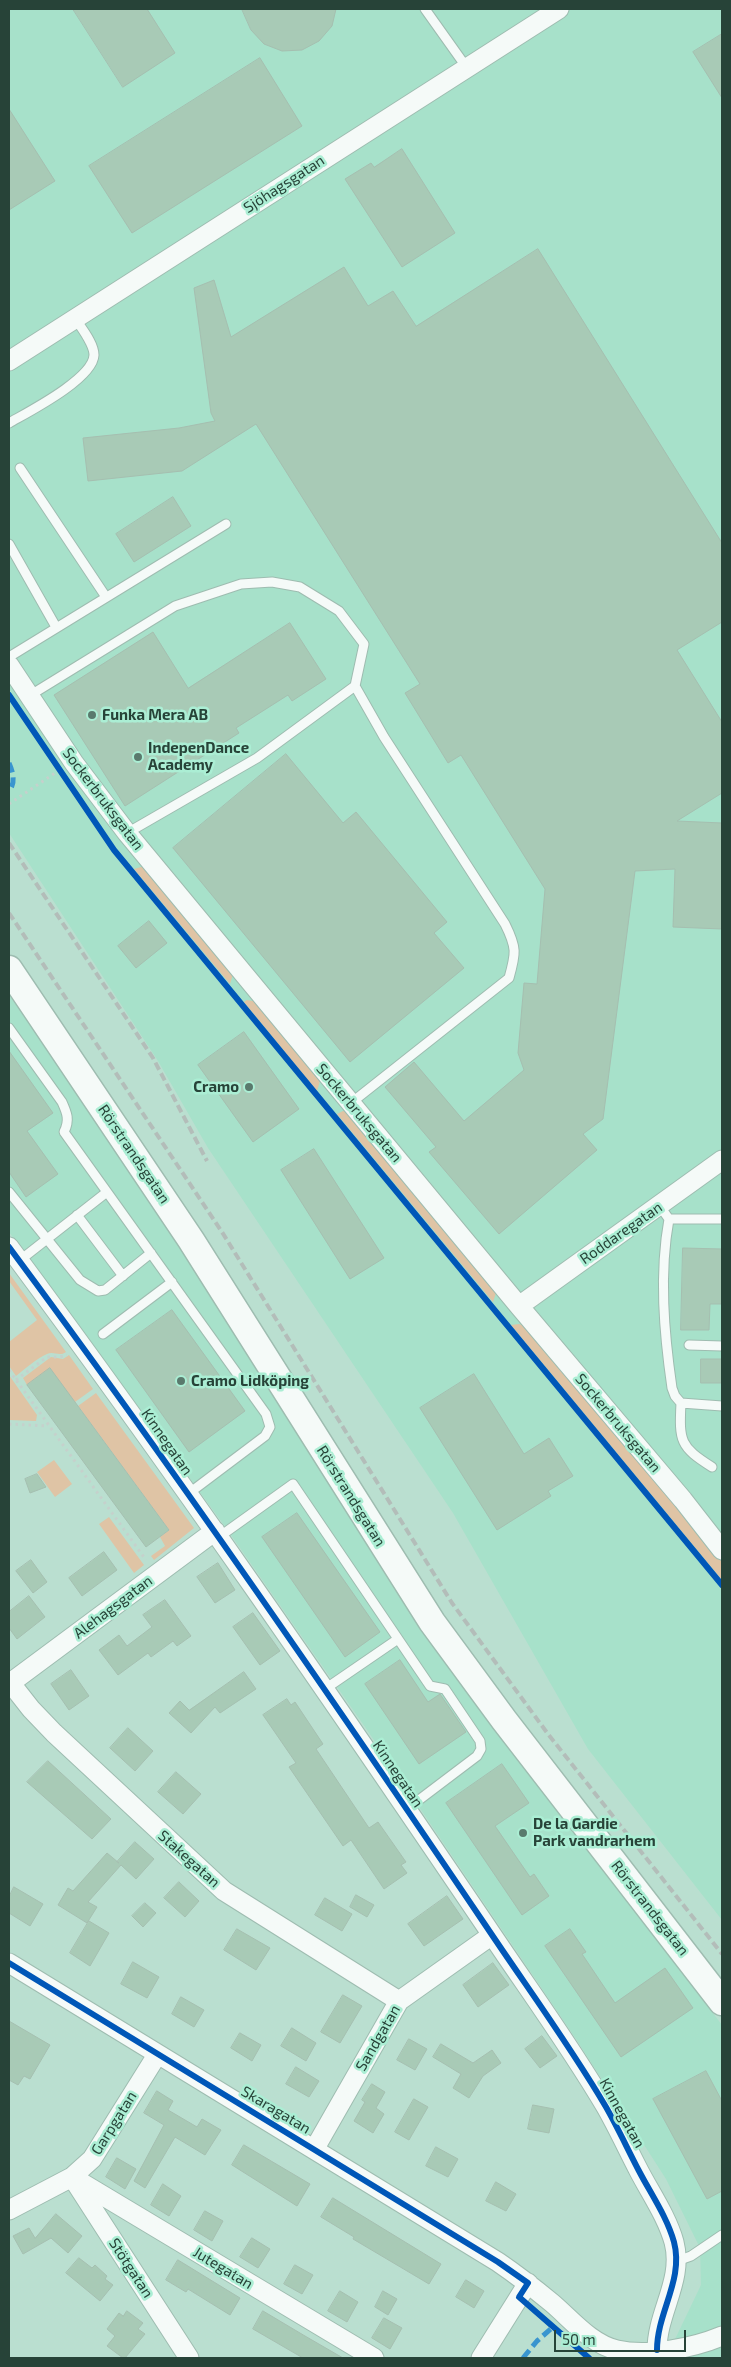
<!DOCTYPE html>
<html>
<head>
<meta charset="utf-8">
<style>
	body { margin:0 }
	#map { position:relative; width:731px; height:2367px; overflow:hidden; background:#badfd0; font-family:"Exo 2",sans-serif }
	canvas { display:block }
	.frame { position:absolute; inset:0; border:10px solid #274338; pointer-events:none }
	.scale { position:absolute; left:554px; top:2330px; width:132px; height:22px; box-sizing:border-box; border:2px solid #274338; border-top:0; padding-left:6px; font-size:15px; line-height:18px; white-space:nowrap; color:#274338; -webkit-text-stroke:4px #abeed4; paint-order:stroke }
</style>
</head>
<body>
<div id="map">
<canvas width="731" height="2367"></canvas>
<div class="frame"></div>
<div class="scale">50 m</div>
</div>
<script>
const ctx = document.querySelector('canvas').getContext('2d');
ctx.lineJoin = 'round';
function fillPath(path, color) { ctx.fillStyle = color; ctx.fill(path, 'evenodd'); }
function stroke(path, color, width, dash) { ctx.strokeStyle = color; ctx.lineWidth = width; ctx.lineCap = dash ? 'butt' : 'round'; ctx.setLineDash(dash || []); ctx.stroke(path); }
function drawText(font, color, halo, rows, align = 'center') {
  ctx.font = font + ' "Exo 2",sans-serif'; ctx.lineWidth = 5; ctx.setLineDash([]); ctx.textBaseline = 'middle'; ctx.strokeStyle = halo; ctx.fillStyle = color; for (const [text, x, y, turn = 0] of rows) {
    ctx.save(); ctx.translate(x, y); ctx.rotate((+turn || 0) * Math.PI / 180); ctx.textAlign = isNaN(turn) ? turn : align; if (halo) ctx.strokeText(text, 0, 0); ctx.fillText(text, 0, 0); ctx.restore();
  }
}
const built = new Path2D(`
	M9,9H722V1920L588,1749L453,1513L208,1148L158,1061L9,833Z
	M9,992L184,1252L415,1619L490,1721L722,2025V2358H666L701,2285L700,2248L666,2179L576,2039L365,1727L224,1525L9,1232Z`);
const green = new Path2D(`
	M141,867H145L233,974L230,984L134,869Z
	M247,1000L258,1002L321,1078L317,1091L244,1002Z
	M343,1111L348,1112L496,1293L493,1302L337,1114Z
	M9,1273L66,1352C59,1357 54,1351 47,1354C36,1359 25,1369 16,1376L9,1366V1342L37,1320L9,1281Z
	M519,1324L528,1327L722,1562V1580L511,1325Z
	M69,1355L93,1389L75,1402L27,1385L23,1378L51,1357L63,1359Z
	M9,1375L37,1415L36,1421L9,1420Z
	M96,1393L194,1528L154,1560L151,1556L165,1546L160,1537L169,1530L78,1406Z
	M54,1460L72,1484L55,1497L37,1472Z
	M109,1517L144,1565L134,1573L99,1524Z`);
const building = new Path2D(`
	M73,9H147L175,53L123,87Z
	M242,9H336L332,26L319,41L302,50L282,51L264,44L251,30Z
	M722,34V98L693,52Z
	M260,58L302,126L132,233L89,166Z
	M9,109L55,181L9,210Z
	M402,149L455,233L402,267L345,179L371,163L374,167Z
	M538,249L722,543V622L677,650L722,722V793L677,821L722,823V929L673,927L675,869L635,871L603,1119L583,1134L597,1150L499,1234L429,1152L436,1147L385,1087L414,1062L464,1121L524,1070L518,1053L524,983L537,984L545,889L461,755L448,763L405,693L420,684L256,424L182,471L88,481L83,438L179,428L215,421L211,413L194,288L214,280L231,337L344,267L368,306L393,291L416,326Z
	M173,497L191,526L134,562L116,534Z
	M290,623L326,679L292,701L288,695L236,728L239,733L125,806L54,695L153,632L188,688Z
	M286,754L343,823L356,812L447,922L434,933L464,968L350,1062L173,848Z
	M149,921L167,943L136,968L118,946Z
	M244,1032L299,1109L253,1142L198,1065Z
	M9,1051L53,1113L27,1131L58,1174L26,1197L9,1172Z
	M314,1149L384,1258L350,1279L281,1170Z
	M683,1248L722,1249V1304H710L709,1330H681Z
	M172,1310L245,1411L189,1452L116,1350Z
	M701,1359H722V1383H701Z
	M50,1368L169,1530L146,1547L27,1385Z
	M474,1374L524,1454L549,1438L573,1476L548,1491L551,1496L497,1530L420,1408Z
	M37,1474L46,1487L30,1493L25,1479Z
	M297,1513L380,1632L345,1657L262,1537Z
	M104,1552L117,1570L82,1596L69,1578Z
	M31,1560L47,1582L33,1593L16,1571Z
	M218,1563L235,1590L215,1603L197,1577Z
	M29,1596L45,1617L17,1639L9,1628V1612Z
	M165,1600L191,1636L177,1646L173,1641L151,1657L148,1653L118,1675L99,1650L119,1635L127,1646L152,1627L143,1615Z
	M253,1613L280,1651L260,1665L233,1627Z
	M400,1660L428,1702L440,1694L466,1732L419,1764L365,1684Z
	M71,1670L89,1696L69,1710L51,1684Z
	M244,1672L256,1689L220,1713L215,1707L191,1733L169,1713L180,1701L189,1710Z
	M287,1699L291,1705L295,1702L323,1744L316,1749L369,1828L378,1822L406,1862L401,1865L407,1873L384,1889L351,1840L343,1846L289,1767L296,1763L263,1715Z
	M128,1728L153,1751L135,1771L110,1748Z
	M48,1761L111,1819L92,1839L27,1782Z
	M502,1764L529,1803L495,1826L530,1877L534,1874L549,1896L522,1915L446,1803Z
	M176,1772L201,1794L183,1814L158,1792Z
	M135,1842L154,1859L136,1879L121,1865L88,1902L97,1907L87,1923L58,1905L68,1888L73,1891L107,1853L119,1863L117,1862Z
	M179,1882L199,1901L185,1917L164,1898Z
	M14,1887L43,1904L30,1926L9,1913V1897Z
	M356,1895L374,1905L367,1917L350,1907Z
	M447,1896L463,1919L424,1946L408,1924Z
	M325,1898L352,1914L342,1931L315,1915Z
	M145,1903L156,1913L143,1927L132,1916Z
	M89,1921L109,1933L90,1966L70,1953Z
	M237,1929L270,1948L256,1970L224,1950Z
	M570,1929L586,1952L582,1954L615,2003L665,1968L693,2008L621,2057L545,1946Z
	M133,1962L159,1977L147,1998L121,1984Z
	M493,1963L509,1985L478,2007L463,1985Z
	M343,1995L362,2006L340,2043L321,2032Z
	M181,1997L204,2010L194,2027L172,2014Z
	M9,2021L50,2045L30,2079L24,2076L18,2085L9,2080Z
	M292,2028L316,2043L306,2061L281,2046Z
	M240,2033L261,2045L252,2061L231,2048Z
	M542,2036L557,2056L540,2068L525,2049Z
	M409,2039L427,2049L415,2070L397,2060Z
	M441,2044L473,2063L492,2050L501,2063L483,2076L469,2098L453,2088L461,2074L433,2057Z
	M296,2067L319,2081L309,2097L286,2084Z
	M706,2071L722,2101V2191L707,2199L653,2099Z
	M372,2084L385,2092L376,2108L384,2114L373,2133L354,2121L365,2102L362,2100Z
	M157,2091L173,2101L168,2110L197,2127L202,2119L221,2130L205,2155L175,2137L145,2188L134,2181L164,2125L144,2113Z
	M414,2099L428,2107L409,2140L395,2132Z
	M533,2105L554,2109L549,2133L528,2129Z
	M244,2145L310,2184L297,2206L232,2165Z
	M436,2147L458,2159L448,2177L426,2166Z
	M117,2158L136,2169L125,2189L106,2177Z
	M496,2182L516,2194L506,2211L486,2201Z
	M163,2184L181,2196L169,2216L151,2205Z
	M333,2198L441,2264L429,2284L353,2239L354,2237L321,2217Z
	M205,2211L223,2221L212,2241L194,2230Z
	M56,2214L82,2236L68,2253L51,2238L23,2254L13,2236L29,2228L35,2238Z
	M252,2238L270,2249L258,2268L240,2257Z
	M79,2258L92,2268L95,2265L107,2276L105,2279L113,2285L100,2301L66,2273Z
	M178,2260L240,2298L230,2315L188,2289L186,2292L166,2280Z
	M295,2265L313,2275L302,2294L284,2284Z
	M466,2280L484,2291L474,2308L456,2297Z
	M340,2291L358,2302L347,2322L328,2311Z
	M383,2291L397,2299L388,2315L375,2307Z
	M127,2311L143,2323L138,2329L145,2334L125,2358H123L107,2346L115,2336L107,2329L119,2313L123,2316Z
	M263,2311L305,2336L343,2358H303L253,2329Z
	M384,2318L402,2328L390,2349L372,2338Z`);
const path = new Path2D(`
	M9,804L58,771
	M9,1370L146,1560
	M16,1380L47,1357H60L67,1355
	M9,1424L48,1426`);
const lane = new Path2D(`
	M425,9L467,68
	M9,423C28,412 93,379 94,355C94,343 81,328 75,318
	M20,468L106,597
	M9,544L56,627
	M9,657L226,524
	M29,696L175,606L241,584L272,582L300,587L339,611L364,644L355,686
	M127,833L257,758L355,686L384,737L505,924C517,948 516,953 509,978L351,1103
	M9,1028L62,1102C67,1113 70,1120 64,1132L266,1414L270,1427L265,1436L188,1494
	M9,1192L80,1280L98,1291L105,1290L151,1253
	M659,1205L669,1219H722
	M77,1215L123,1276
	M669,1219C659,1274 664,1333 672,1388L675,1396L681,1403L722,1406
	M19,1261L107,1192
	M103,1334L172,1282
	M689,1345L722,1346
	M681,1403C679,1441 680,1447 712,1467
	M219,1537L293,1484L430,1686L445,1689L480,1741L481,1749L477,1756L407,1809
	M325,1689L398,1639
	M677,2261L691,2256L722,2235`);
const street = new Path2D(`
	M9,361L559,9
	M9,665L74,763L127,833L519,1306L683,1500L722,1550
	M9,1247C174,1469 331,1697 486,1926C526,1986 569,2044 606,2107C618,2128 628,2150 639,2171C651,2194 667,2217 674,2242C684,2280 657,2312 657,2350
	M519,1306L722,1160
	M9,1681L31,1709L54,1733L224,1891L399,2001
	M9,1684L215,1531
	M9,1963L498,2262C517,2275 535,2289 552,2303C572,2320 591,2344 617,2350C648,2357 693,2348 722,2336
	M315,2148L399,2001L492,1935
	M72,2177L374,2358
	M74,2180L189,2358
	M9,2210L72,2177L92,2159L157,2055
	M481,2358L528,2283`);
const secondary = new Path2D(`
	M9,969L191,1240L432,1622L504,1720L722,2002`);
const rail = new Path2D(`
	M9,843L153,1058L207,1161
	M9,913L222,1232L452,1603L548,1734L722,1954`);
const quiet = new Path2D(`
	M9,763C13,772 16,783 9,791
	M523,2358L537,2341L553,2327`);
const cycleway = new Path2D(`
	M9,695L114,850L722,1585
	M9,1247C174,1469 331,1697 486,1926C526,1986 569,2044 606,2107C618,2128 628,2150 639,2171C651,2194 667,2217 674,2242C684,2280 657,2312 657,2350
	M9,1963L498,2262L528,2283L519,2297L589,2358`);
const markers = [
	[92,715,5,"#5a7a6d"],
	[138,757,5,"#5a7a6d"],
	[249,1087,5,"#5a7a6d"],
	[181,1381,5,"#5a7a6d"],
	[523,1833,5,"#5a7a6d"]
];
const streetNames = [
	["Sjöhagsgatan",284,184,-33],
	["Sockerbruksgatan",103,799,53],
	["Sockerbruksgatan",359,1113,50],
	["Rörstrandsgatan",134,1154,56],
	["Roddaregatan",621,1233,-35],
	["Sockerbruksgatan",618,1423,50],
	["Kinnegatan",167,1442,55],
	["Rörstrandsgatan",351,1496,58],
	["Alehagsgatan",113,1607,-37],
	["Kinnegatan",398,1774,56],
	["Stakegatan",189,1859,42],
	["Rörstrandsgatan",650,1908,52],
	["Sandgatan",378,2038,-60],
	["Skaragatan",276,2110,31],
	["Kinnegatan",622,2113,61],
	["Garpgatan",114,2123,-58],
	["Stötgatan",131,2268,57],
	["Jutegatan",223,2268,31]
];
const poiNames = [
	["Funka Mera AB",102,715],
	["IndepenDance",148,748],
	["Academy",148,765],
	["Cramo",239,1087,"right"],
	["Cramo Lidköping",191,1381],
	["De la Gardie",533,1824],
	["Park vandrarhem",533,1841]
];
fillPath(built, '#a7e1ca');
fillPath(green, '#dfc4a5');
fillPath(building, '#a8cab6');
stroke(building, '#a5bfb0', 1);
stroke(lane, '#9ebcb0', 11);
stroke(street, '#9ebcb0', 21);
stroke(secondary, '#9ebcb0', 29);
stroke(path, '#c5d1cc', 3, [2.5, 4]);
stroke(lane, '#f5faf8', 9);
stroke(street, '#f5faf8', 19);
stroke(secondary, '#f5faf8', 26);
stroke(rail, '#b3bdb9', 4, [8, 4]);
stroke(quiet, '#3a95cf', 5, [10, 5]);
stroke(cycleway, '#0057b8', 6);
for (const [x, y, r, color] of markers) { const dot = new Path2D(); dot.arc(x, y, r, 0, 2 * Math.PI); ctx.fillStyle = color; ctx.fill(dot); stroke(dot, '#abeed4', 2); }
drawText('15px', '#274338', '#abeed4', streetNames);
drawText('bold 15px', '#274338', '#abeed4', poiNames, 'left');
</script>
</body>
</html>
